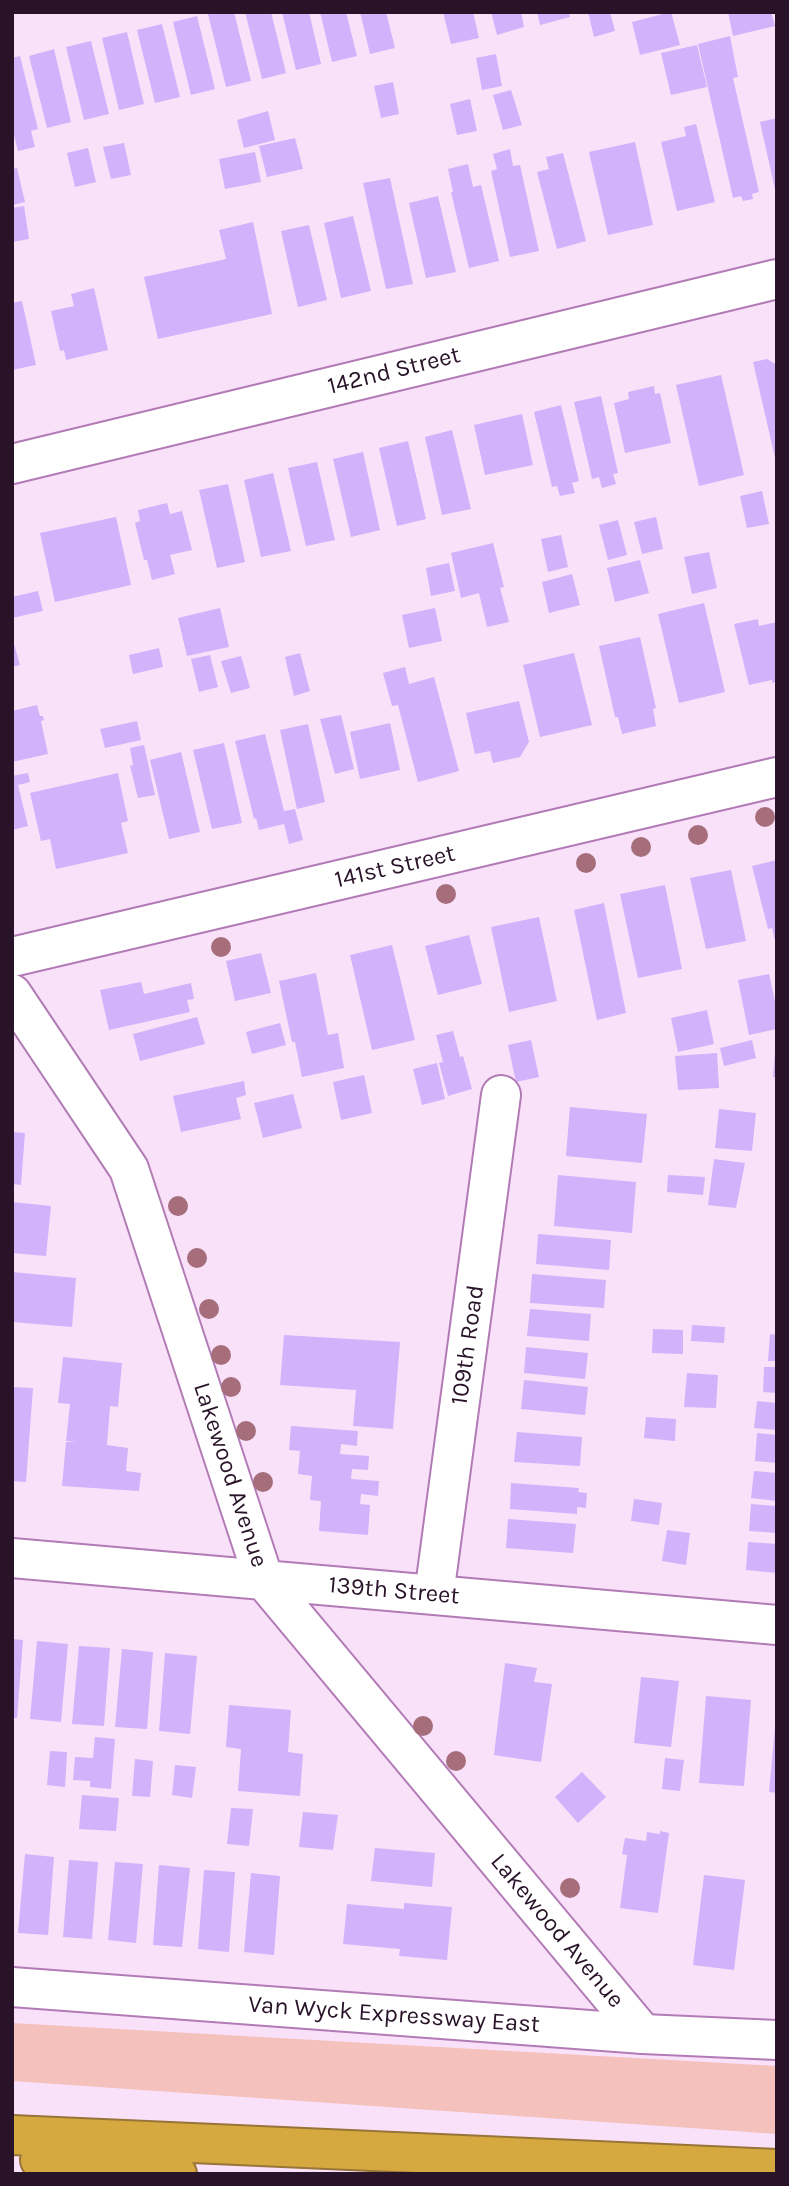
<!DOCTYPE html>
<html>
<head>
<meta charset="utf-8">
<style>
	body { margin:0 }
	#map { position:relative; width:789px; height:2186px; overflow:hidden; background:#f9e1fa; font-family:Karla,sans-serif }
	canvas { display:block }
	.frame { position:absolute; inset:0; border:14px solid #281329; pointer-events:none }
</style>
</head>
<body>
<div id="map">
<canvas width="789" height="2186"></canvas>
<div class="frame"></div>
</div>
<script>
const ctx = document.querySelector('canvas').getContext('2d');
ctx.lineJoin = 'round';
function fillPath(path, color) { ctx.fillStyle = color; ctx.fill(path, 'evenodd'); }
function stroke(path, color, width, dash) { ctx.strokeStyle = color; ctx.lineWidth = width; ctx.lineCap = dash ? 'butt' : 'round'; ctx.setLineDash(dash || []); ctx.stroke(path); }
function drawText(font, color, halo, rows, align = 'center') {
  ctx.font = font + ' Karla,sans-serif'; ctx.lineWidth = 7; ctx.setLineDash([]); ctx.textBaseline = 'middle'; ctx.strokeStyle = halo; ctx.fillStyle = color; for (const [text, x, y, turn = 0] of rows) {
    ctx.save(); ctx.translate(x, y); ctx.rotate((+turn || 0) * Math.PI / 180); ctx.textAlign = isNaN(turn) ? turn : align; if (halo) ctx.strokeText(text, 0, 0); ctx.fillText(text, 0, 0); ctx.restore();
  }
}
const green = new Path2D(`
	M12,2023L777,2066V2134L12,2081Z`);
const building = new Path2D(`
	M216,12H234L251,81L226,87L208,14Z
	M245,12H271L286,73L262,79Z
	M282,12H309L321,64L296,70Z
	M320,12H346L357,56L332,62Z
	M360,12H386L395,48L370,54Z
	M443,12H473L479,38L451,44Z
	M491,12H521L524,27L497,35Z
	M537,12H569L570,17L540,25Z
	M588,12H610L615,31L594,37Z
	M671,12L680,45L640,55L632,22Z
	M728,12H771L775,26L733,36Z
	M197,16L215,89L191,95L173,22Z
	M162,24L180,97L155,103L137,30Z
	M127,32L144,104L119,110L102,38Z
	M730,36L738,77L733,78L759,192L752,194L753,199L743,201L741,196L733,198L698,44Z
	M91,41L109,114L84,120L66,47Z
	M697,45L707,87L671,95L661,53Z
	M54,49L71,122L47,128L29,56Z
	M496,54L502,86L482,90L476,58Z
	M20,56L38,129L31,131L35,147L18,151L14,135L12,136V58Z
	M393,82L399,114L381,118L374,86Z
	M511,90L522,125L503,130L493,95Z
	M470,99L477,131L457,135L450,104Z
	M268,111L275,140L244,148L237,120Z
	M777,118V194H776L760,122Z
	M696,124L715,202L677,211L661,142L686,136L684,127Z
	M295,138L303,169L267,177L259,146Z
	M635,142L653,225L608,235L589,152Z
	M124,143L131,175L111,179L103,147Z
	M88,148L96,182L75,187L67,153Z
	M510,149L513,166L520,165L539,251L510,257L491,171L497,169L493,154Z
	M255,152L261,182L225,189L219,159Z
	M563,153L586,241L557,249L537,172L549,169L546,157Z
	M468,164L473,187L481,185L499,261L469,268L451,192H453L448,169Z
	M17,168L25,202L12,205V169Z
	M390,178L413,284L386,289L363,183Z
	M438,196L456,272L426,278L409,203Z
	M24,206L29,239L12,242V208Z
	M353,216L371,291L341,298L324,223Z
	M253,222L272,314L158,339L144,277L226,259L219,230Z
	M309,225L327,300L298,307L281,231Z
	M94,288L108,350L66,360L64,350L60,351L51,311L74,306L71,294Z
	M22,301L36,365L12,370V303Z
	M767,359L777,365L776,462L753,362Z
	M721,375L744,475L699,486L676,385Z
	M654,386L655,394L660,393L671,443L625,453L614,403L629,399L628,392Z
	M601,396L618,473L613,474L616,484L602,488L599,477L592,479L574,402Z
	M561,405L579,481L572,483L575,493L560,496L557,486L552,487L534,412Z
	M522,414L533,465L485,475L474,425Z
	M452,430L471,509L442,515L425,437Z
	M408,441L426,519L397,526L379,448Z
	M363,452L380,530L351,537L333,459Z
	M317,462L335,540L306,546L288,468Z
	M273,473L291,551L261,557L244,480Z
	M228,484L245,562L217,568L199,490Z
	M762,491L769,524L747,528L740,496Z
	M167,503L170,514L182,511L192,550L170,555L175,574L152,580L147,560H144L135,523L140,521L138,510Z
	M116,517L131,585L55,602L40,533Z
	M656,517L663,549L642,554L634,522Z
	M618,520L627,555L608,560L599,525Z
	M561,535L568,567L548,572L541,539Z
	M493,543L504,587L500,588L509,622L487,627L479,593L461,598L451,553Z
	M709,552L717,588L692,594L684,557Z
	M640,560L649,593L615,602L607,568Z
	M449,563L455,591L431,596L426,568Z
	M572,574L580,605L549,613L542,582Z
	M38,591L43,611L12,618V597Z
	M704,603L725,692L679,703L658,614Z
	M220,608L229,647L187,656L178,618Z
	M435,608L442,641L409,648L402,615Z
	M758,619L759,626L777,622V681L772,683V680L749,685L734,624Z
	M12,637L20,665L12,667Z
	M640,637L656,708L653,709L656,726L622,734L618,717H615L599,646Z
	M159,648L163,667L133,674L129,655Z
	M300,653L310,691L294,696L285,657Z
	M574,653L592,725L540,737L523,665Z
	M210,655L218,687L199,692L191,659Z
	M241,656L250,688L231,693L221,661Z
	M405,667L409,684L434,677L459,771L418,782L398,705L392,706L383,673Z
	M519,701L529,742L520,757L493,763L490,751L475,754L466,713Z
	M37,705L40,716H43L44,720L41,721L48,754L12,762V711Z
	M341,715L354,769L335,774L320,719Z
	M137,721L141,740L105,748L100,729Z
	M390,723L400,770L360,779L350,732Z
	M308,724L325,802L297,809L280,730Z
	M265,734L284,811L295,809L303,840L289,844L284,824L259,830L256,818L254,819L235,741Z
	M224,743L242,823L212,829L193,750Z
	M144,745L155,795L138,798L130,766L133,765L130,748Z
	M181,752L200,832L169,839L150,760Z
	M28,773L30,782L18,785L28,826L12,830V776Z
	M118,773L128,821L121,823L128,853L56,869L50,839L41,841L30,793Z
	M777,860V944L776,945L772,928L768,929L752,866Z
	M731,870L746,941L706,949L690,878Z
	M665,885L682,969L638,978L620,894Z
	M604,903L626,1013L597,1020L574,910Z
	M539,917L557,1001L509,1012L491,927Z
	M469,935L482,984L438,995L425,946Z
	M392,945L415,1040L372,1050L350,955Z
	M261,953L271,993L235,1001L226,961Z
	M316,973L328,1035L338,1033L344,1068L302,1077L295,1042H292L279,981Z
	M769,974L777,1010V1029L749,1035L738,980Z
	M141,982L144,994L191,983L194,999L187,1000L190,1012L109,1030L100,990Z
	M707,1010L714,1044L678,1052L671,1018Z
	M197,1017L205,1044L140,1061L133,1034Z
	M280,1023L286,1045L252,1054L246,1032Z
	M453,1031L460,1057L463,1056L472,1089L448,1096L439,1063L443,1062L436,1035Z
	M531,1040L539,1077L516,1082L508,1045Z
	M752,1040L756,1058L724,1066L720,1048Z
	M775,1052H777V1077H773Z
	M717,1053L719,1088L678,1090L675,1056Z
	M437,1063L445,1099L422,1105L413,1069Z
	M364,1075L372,1113L341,1120L333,1082Z
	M244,1081L246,1095L236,1098L241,1119L181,1132L173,1096Z
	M293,1094L302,1128L263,1138L254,1103Z
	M570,1107L647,1114L642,1163L566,1156Z
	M719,1109L756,1113L752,1151L715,1148Z
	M12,1132L25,1133L21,1185L12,1184Z
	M714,1159L745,1163L736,1208L708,1205Z
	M558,1175L636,1182L632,1233L554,1226Z
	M668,1175L705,1177L703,1195L667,1192Z
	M12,1202L51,1206L46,1256L12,1253Z
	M538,1234L611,1240L609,1270L536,1264Z
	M12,1272L76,1278L72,1327L12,1322Z
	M532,1274L606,1280L604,1308L530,1303Z
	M530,1309L591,1314L589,1341L527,1336Z
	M692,1325L725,1327L724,1343L691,1341Z
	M653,1329L683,1330V1354L652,1353Z
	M770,1334L777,1335V1361H768Z
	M284,1335L400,1342L393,1429L353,1426L356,1390L280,1385Z
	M526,1347L588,1353L585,1379L524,1373Z
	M63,1357L122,1363L118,1407L110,1406L107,1445L128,1448L126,1471L141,1473L139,1491L62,1486L66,1442H77L66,1441L70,1404L58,1403Z
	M764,1367H777V1393L763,1392Z
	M687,1373L718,1375L716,1408L684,1407Z
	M524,1380L588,1387L585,1415L521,1409Z
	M12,1387L33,1388L26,1482L12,1481Z
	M757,1401L777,1403V1430L754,1428Z
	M646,1417L676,1419L675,1441L644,1438Z
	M291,1426L358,1431L357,1446L341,1444L340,1454L369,1456L368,1470L352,1469L351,1479L379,1481L378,1496L361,1494L360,1504L370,1505L368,1535L319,1531L321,1501L310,1500L312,1476L298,1474L300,1451L289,1450Z
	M517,1432L582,1437L580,1466L514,1462Z
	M757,1433L777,1435V1463L755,1461Z
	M754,1471L777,1473V1501L751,1498Z
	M511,1483L579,1488L578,1492L587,1493L586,1508L577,1507V1514L510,1509Z
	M634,1499L662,1503L659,1525L631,1521Z
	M751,1504L777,1506V1533L749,1531Z
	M508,1519L576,1524L573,1553L506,1548Z
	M667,1530L690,1533L686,1565L662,1561Z
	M748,1542L777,1544V1573L746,1570Z
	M12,1639L23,1640L17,1718H12Z
	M37,1641L68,1644L61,1722L30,1719Z
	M79,1646L110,1648L104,1726L72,1724Z
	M122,1649L153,1652L147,1729L115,1727Z
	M165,1653L197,1656L190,1734L159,1731Z
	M505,1663L537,1668L534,1682L552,1684L541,1762L494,1755Z
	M641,1677L679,1681L671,1747L634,1743Z
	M706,1696L751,1700L744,1786L699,1783Z
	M229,1705L291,1710L288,1752L303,1754L300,1796L238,1791L241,1749L226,1747Z
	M775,1727H777V1793L769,1792Z
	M95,1737L115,1739L111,1789L90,1787V1781L73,1780L75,1757L93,1758Z
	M50,1751L67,1752L65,1787L47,1785Z
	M665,1758L684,1760L680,1791L662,1789Z
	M135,1759L153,1761L150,1797L132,1796Z
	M175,1765L196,1767L192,1798L172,1795Z
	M582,1772L606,1797L578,1823L555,1797Z
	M82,1795L119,1798L116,1831L79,1829Z
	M231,1808L253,1809L249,1846L227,1844Z
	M303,1812L338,1815L333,1850L299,1847Z
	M660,1831L669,1833L658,1913L620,1908L627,1855L622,1854L625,1838L646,1841L647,1832L660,1834Z
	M375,1848L435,1853L432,1887L371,1881Z
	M25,1854L54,1857L48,1935L18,1933Z
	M69,1860L98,1862L92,1939L63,1937Z
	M115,1862L143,1864L136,1943L108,1940Z
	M159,1865L190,1868L182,1947L153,1945Z
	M204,1870L235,1872L229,1952L198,1949Z
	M251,1873L280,1876L274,1955L244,1952Z
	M704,1875L745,1880L734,1970L693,1965Z
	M404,1903L452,1907L447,1960L399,1956L400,1949L343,1944L347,1904L404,1909Z`);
const minor = new Path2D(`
	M12,464L777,279
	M12,957L777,777
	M12,994L129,1169L264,1580L643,2034
	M12,1558L777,1625
	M434,1595L501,1095`);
const secondary = new Path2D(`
	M12,1987L643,2034L777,2040`);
const motorway = new Path2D(`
	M12,2135L777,2169
	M40,2160L177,2174`);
const trees = [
	[765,817],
	[698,835],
	[641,847],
	[586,863],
	[446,894],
	[221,947],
	[178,1206],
	[197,1258],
	[209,1309],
	[221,1355],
	[231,1387],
	[246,1431],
	[263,1482],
	[423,1726],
	[456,1761],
	[570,1888]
];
const streetNames = [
	["142nd Street",394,371,-14],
	["141st Street",395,867,-13],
	["109th Road",468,1345,-82],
	["Lakewood Avenue",230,1475,72],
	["139th Street",394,1591,5],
	["Lakewood Avenue",557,1931,50],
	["Van Wyck Expressway East",394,2015,4]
];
fillPath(green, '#f5c1bc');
fillPath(building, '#d2b2fa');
stroke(minor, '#b27bb5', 42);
stroke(secondary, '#b27bb5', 42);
stroke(motorway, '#987438', 42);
stroke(minor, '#fff', 38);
stroke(secondary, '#fff', 38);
stroke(motorway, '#d5a840', 38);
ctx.fillStyle = '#a66e7b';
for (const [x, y] of trees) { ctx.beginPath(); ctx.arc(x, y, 10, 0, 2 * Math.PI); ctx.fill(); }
drawText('24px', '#281329', '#fff', streetNames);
</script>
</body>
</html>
